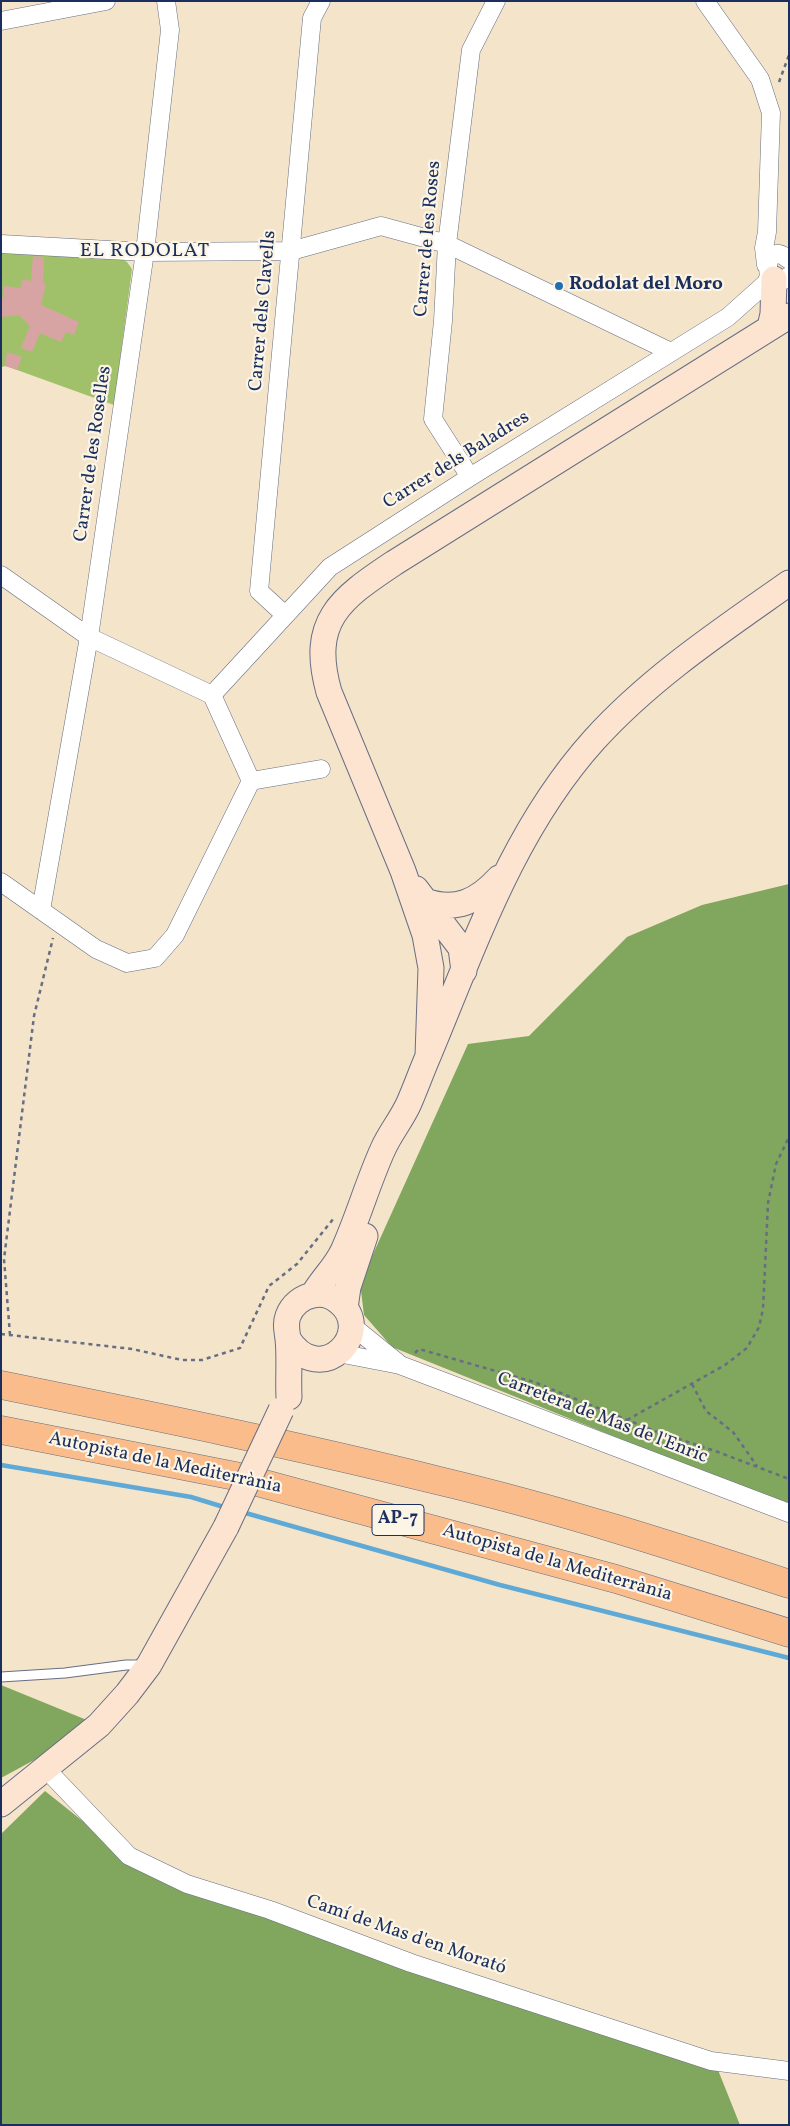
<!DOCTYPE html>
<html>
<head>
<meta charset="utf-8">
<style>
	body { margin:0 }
	#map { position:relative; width:790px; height:2126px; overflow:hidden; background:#f4e4c9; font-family:Vollkorn,serif }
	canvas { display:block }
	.frame { position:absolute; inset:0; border:2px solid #1b2f5e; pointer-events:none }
</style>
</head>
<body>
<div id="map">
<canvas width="790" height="2126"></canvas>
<div class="frame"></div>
</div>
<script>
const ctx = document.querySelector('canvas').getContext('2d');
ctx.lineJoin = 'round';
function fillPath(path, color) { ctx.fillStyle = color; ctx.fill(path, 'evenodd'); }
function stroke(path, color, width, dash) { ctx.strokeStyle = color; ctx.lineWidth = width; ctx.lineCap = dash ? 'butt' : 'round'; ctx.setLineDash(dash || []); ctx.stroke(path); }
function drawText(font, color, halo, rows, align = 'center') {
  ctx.font = font + ' Vollkorn,serif'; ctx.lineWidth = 4.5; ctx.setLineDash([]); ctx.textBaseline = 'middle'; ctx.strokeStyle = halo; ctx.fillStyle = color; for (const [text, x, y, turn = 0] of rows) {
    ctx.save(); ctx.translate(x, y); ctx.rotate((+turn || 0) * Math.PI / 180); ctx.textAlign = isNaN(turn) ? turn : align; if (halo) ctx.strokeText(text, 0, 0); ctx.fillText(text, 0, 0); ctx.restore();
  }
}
const green = new Path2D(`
	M1,251L120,258L127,262L132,269L114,405L6,366L1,367Z`);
const forest = new Path2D(`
	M789,884V1507L392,1347L364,1315L360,1283L468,1044L529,1036L627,937L702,905Z
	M1,1685L99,1725L1,1778Z
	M45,1791L134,1862L718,2070L740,2125H1V1834Z`);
const stream = new Path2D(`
	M1,1465L191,1497L227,1508
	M242,1512L500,1585L789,1658`);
const building = new Path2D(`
	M33,256L44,257L43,283L46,284L41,305L79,322L74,335L66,332L61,342L40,333L32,352L21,348L30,326L19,315L1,317V297L3,298L4,286L21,288L22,279L31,281Z
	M7,352L22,357L17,370L5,366Z`);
const path = new Path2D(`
	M779,82L789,55
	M1,1334L132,1349L182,1360H202L240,1348L269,1286L297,1264L334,1218
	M10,1335L4,1259L34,1016L53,938
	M415,1353L419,1349L534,1382L652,1430L718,1452L789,1479
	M692,1384L706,1411L733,1432L757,1466
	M627,1420L725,1365L747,1348L759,1327L763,1309L768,1203L776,1164L789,1137`);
const lane = new Path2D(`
	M1,1677L65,1673L126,1665H145`);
const street = new Path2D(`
	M705,1L760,79L771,113L767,232L764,248L766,265
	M1,21L106,1
	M1,244L145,252L291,251L381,226L447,244L671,352
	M789,260C761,234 761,301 789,276
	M470,477L433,419L443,321L447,244L471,50L496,1
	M1,575L89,637L212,695L251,781
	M285,615L259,591L312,18L321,1
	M212,695L330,567L470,477L728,317L766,283L769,276
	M251,781L321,769
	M1,882L96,949L127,963L155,958L175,935L251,781
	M41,910L89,637L145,252L170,30L166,1
	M351,1325L398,1363
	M338,1353L400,1365L789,1513
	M46,1769L129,1856L187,1884L270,1910L411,1963L711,2061L789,2071`);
const secondary = new Path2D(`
	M770,327L773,314L774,279
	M416,889L461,948L464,971
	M425,901C456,912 478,901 499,878
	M428,1056L431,968L425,935L403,871L329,692C309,621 340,599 394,563L789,316
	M313,1295C322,1279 335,1268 343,1251C358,1218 368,1182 383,1149C390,1133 402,1119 409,1103C416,1087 422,1070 429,1054C475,944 513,830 594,740C650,678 721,631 789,583
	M345,1308L348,1287L365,1236
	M288,1339C321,1390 376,1332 339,1302C332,1296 322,1293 313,1295C302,1297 292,1305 288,1316C285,1324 287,1331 288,1339C290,1358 288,1378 289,1397
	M1,1804L99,1725L127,1694L149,1665L226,1527`);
const highway = new Path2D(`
	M1,1385C148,1415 295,1445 440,1481C558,1509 674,1546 789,1584
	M1,1430L235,1476L616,1579L789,1633`);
const secondaryBridge = new Path2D(`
	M226,1527L281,1410`);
const markers = [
	[559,286,5,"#1f6fb2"]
];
const shields = [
	[398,1520,52]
];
const shieldNames = [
	["AP-7",398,1520]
];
const streetNames = [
	["Carrer de les Roses",429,239,-85],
	["Carrer dels Clavells",264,311,-85],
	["Carrer de les Roselles",94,454,-82],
	["Carrer dels Baladres",457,461,-32],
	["Carretera de Mas de l'Enric",602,1419,21],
	["Autopista de la Mediterrània",165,1464,12],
	["Autopista de la Mediterrània",557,1564,16],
	["Camí de Mas d'en Morató",406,1936,19]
];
const poiNames = [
	["Rodolat del Moro",569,286]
];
const neighbourhoodNames = [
	["EL RODOLAT",145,252]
];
fillPath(green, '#a0c169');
fillPath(forest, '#80a75d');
stroke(stream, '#5fa9d7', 4.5);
fillPath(building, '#d7a4a3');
stroke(lane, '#676e83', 11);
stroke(street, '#676e83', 19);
stroke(secondary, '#676e83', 27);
stroke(highway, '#676e83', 29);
stroke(path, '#676e83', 2.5, [4, 4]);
stroke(lane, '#fff', 9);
stroke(street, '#fff', 18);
stroke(secondary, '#fde4d0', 25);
stroke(highway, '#f9bc8a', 28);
stroke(secondaryBridge, '#676e83', 27, []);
stroke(secondaryBridge, '#fde4d0', 25);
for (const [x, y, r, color] of markers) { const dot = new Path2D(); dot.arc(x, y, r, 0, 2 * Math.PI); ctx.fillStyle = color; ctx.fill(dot); stroke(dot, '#fcf5e5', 2); }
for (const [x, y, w] of shields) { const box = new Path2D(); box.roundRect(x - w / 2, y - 15.5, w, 31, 4); ctx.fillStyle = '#fcf5e5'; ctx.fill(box); stroke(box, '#1b2f5e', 1); }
drawText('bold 18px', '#1b2f5e', null, shieldNames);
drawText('19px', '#1b2f5e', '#fcf5e5', streetNames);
drawText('bold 19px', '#1b2f5e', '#fcf5e5', poiNames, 'left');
ctx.letterSpacing = '1px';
drawText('20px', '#1b2f5e', '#fcf5e5', neighbourhoodNames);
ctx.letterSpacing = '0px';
</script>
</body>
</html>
